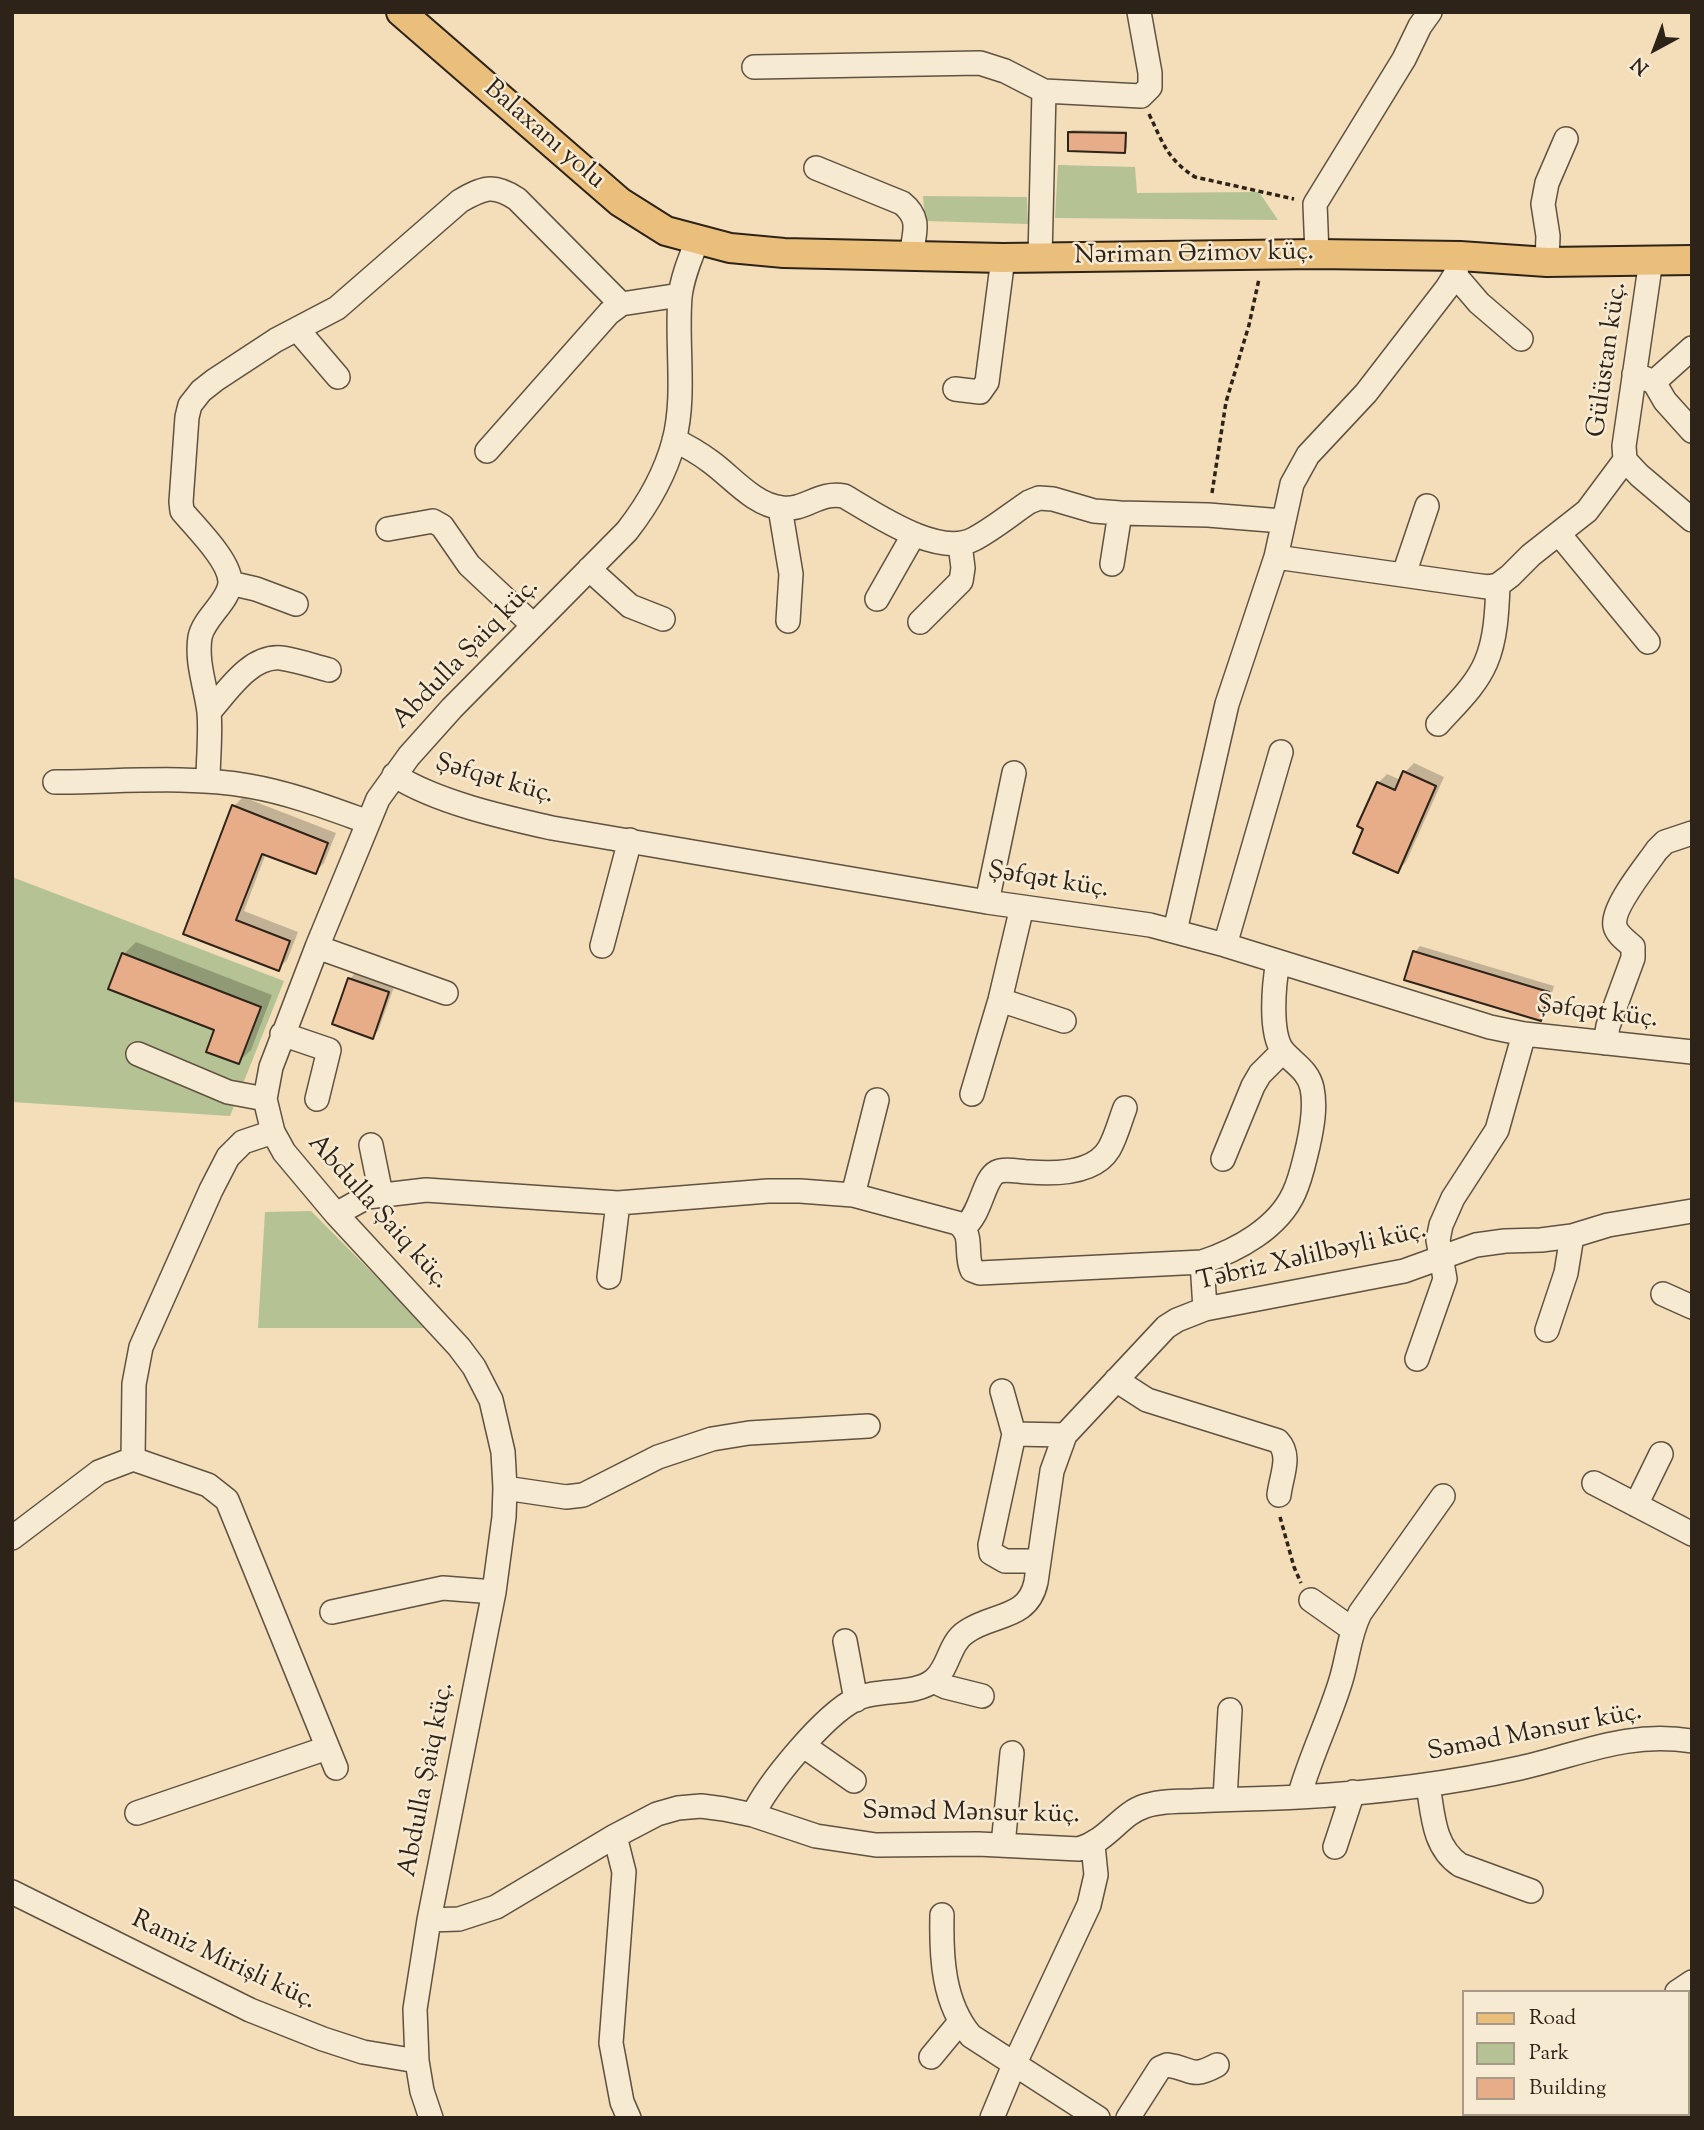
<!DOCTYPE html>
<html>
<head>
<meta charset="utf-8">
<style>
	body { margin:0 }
	#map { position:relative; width:1704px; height:2130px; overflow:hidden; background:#f3deb9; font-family:"Sorts Mill Goudy",serif }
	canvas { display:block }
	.frame { position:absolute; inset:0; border:14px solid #2e2319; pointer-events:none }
	.legend { position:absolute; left:1462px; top:1990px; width:228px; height:126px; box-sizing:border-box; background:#f7ead2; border:2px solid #a79a88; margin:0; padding:9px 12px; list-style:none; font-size:21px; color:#2e2319 }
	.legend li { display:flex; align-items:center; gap:14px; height:35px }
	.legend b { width:35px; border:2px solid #a79a88 }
	.north { position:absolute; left:1620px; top:14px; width:70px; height:70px; -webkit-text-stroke:5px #f7ead2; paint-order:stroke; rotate:221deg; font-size:19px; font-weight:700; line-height:28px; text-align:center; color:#2e2319 }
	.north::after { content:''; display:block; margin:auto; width:24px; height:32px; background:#2e2319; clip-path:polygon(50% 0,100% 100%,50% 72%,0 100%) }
</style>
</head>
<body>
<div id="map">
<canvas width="1704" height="2130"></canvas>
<div class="frame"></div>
<ul class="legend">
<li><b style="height:9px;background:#eabf7c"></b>Road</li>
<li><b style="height:19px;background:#b5c294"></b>Park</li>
<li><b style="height:19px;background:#e7ac88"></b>Building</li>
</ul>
<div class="north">N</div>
</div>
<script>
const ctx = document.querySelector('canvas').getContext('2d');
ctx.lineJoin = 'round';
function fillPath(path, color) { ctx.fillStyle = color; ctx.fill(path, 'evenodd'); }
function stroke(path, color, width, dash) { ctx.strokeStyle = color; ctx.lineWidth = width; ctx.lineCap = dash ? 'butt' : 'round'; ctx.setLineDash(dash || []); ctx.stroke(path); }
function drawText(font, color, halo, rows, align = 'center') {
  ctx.font = font + ' "Sorts Mill Goudy",serif'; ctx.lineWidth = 5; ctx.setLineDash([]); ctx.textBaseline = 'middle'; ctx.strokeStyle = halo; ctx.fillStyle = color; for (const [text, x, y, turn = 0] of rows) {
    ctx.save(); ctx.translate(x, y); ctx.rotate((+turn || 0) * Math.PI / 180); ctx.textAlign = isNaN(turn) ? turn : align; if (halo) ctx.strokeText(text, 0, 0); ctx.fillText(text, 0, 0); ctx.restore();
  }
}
const green = new Path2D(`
	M1058,165L1135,167L1137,193L1259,192L1278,220L1055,218Z
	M923,196L1027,197L1028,224L925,221Z
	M12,877L284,981L230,1116L12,1102Z
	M311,1211L427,1328H258L265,1212Z`);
const shadow = new Path2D(`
	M1072,130L1127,131V148L1125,151L1070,132Z
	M1414,763L1444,777L1406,862L1397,871L1366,828L1378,783L1387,774L1401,780L1405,772Z
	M243,797L336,833L324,863L315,872L266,853L244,911L298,932L287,960L278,969L185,933L234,806Z
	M136,942L272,995L251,1050L238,1062L216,1029L124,954Z
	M1420,946L1554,986L1546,1013L1540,1019L1415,952Z
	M355,973L394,987L378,1031L372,1037L350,979Z`);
const building = new Path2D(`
	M1068,132L1126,133L1125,153L1068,151Z
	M1403,771L1436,786L1398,873L1353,853L1363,829L1357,826L1377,782L1395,790Z
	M232,805L328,843L316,874L262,854L236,920L290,941L279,971L183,934Z
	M1413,951L1549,992L1541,1021L1404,980Z
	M122,953L261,1007L239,1064L206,1052L214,1030L108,989Z
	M348,978L389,992L373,1039L332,1024Z`);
const path = new Path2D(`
	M1149,114C1163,143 1167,159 1195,177L1294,199
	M1212,493L1226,402L1249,325L1259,279
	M1280,1517L1294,1567L1301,1583`);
const minor = new Path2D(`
	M754,67L980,63L1005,71L1044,91L1141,96L1150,87V73L1139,12
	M816,168L902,203C922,219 914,233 911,256
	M1317,254L1315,204L1404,59L1420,26L1430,12
	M1040,258L1044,91
	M1651,260L1624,446L1625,460L1639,475L1692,520
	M1547,262L1548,236L1543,204L1547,183L1566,139
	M1455,275L1479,303L1521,339
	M297,329L338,377
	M1634,374L1654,382L1665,401L1692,431
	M1654,382L1692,348
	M955,389L980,392L987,382L1003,258
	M674,440C687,446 699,453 711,462C733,478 754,505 782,508C805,511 819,491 844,496C875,514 938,558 974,539C993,529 1011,514 1029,502L1039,498L1053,499L1094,511L1120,513L1208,515L1282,521
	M487,451L609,313L621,304L680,295
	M780,508L791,574L788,621
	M388,529L433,521L442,526L469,565L533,625
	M1559,534L1648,642
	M1276,557L1473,585L1488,587L1498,585L1510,576L1531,555L1587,511L1625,460
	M1112,564L1120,513
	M589,569L630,606L663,619
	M1404,574L1427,506
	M230,583L256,589L296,604
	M877,599L914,534
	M920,622L961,581L963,568L960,544
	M209,712C227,692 250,655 281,658C297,660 313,666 329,670
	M1438,724C1455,705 1476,686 1486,662C1496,639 1497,610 1498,585
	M394,775C436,802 503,817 552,828L987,902L1150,925L1225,945L1490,1027L1524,1034L1692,1052
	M208,781C208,759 211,734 209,712C206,687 196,663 200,637C204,617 231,600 230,581C229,560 196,528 182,511L181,502L187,417L190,405L201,391L215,380L276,340L337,308L460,201C483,188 493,183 517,199L621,304
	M55,782C116,782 190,775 249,786C290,793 329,808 368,822
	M987,902L1014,773
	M1175,931L1227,704L1276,557L1292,484L1308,455L1366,393L1447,288L1455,275L1460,256
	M1225,945L1281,752
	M602,946L630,840
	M317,947L446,993
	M1000,1000L1064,1021
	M282,1034L329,1050L317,1099
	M1605,1043L1608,1026L1633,958V947C1627,941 1617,935 1615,926C1611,908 1646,866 1657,850L1665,842L1692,833
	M138,1054L228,1092L265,1099
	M972,1094L1000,1000L1022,907
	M371,1145L381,1194
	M1223,1159L1253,1086L1260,1074L1283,1051
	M853,1195L877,1100
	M336,1214L367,1197L426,1190L618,1203L768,1191H800L853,1195L957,1223C975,1234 964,1253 972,1270L980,1273L1202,1262C1238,1250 1278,1228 1294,1193C1301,1178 1304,1162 1308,1146C1312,1128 1316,1107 1312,1088C1308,1070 1294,1064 1283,1051C1269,1033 1274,983 1278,962
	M964,1227C982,1213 983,1179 997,1172C1005,1168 1020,1172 1029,1172C1054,1174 1094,1174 1109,1149C1116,1137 1120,1121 1125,1108
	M1202,1262L1205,1309
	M609,1277L618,1203
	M1663,1294L1692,1307
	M1547,1330L1566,1273L1572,1236
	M1417,1359L1445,1279L1438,1240L1441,1225L1453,1198L1497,1130L1524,1034
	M1116,1380L1147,1400L1278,1441C1292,1456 1281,1476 1279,1495
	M1002,1391L1014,1434L990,1545L991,1553L1005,1561H1038
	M1014,1434L1065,1435
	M133,1459L134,1384L141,1347L211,1190L228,1157L243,1142L273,1132
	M1594,1483L1692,1534
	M505,1488L566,1497L583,1495L658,1457L712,1439L749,1433L868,1426
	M1636,1505L1661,1454
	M12,1538L99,1472L133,1459L208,1485L227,1500L336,1768
	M1311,1600L1352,1629
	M332,1612L443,1588L494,1592
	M845,1641L856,1700
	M933,1681L946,1687L982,1696
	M804,1746L854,1781
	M1428,1785C1433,1814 1433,1847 1460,1865L1531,1891
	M1299,1797C1310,1757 1329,1720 1341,1680C1348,1657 1349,1635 1360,1613L1443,1496
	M1225,1799L1230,1710
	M137,1813L327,1748
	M753,1815C768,1783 824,1715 856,1699C879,1688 915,1696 934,1680C949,1668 949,1643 966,1632C993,1613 1028,1620 1036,1582L1052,1471L1065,1435L1166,1327L1177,1320L1205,1309L1404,1271L1476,1245L1505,1241L1541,1240L1572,1236L1608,1225L1692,1211
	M615,1836L624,1872L611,2043L622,2102L629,2118
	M1003,1845L1012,1753
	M1335,1847L1353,1792
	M12,1892L250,2010L323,2039L363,2052L417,2061
	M942,1915C941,1957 943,2003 971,2036L1098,2118
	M429,1920L459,1919L496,1907L615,1836L657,1814L678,1808L701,1806L724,1809L753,1815L816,1836L876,1845L978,1844L1079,1849C1109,1840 1120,1814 1145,1806C1160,1801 1178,1801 1193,1801C1228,1799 1264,1799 1299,1797C1373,1793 1448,1784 1520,1768C1582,1754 1626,1731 1692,1741
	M1677,1992L1692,1982
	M931,2057L960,2022
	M431,2118L422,2091L417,2061L415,2009L429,1920L494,1592L504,1517L505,1488L503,1452L491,1400L474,1367L459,1347L336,1214L284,1152L273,1132L265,1099L271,1067L317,947L378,799L409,756L452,708L627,531C648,504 665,475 674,441C686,395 676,344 680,297C682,278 690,259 697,241
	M992,2118L1014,2065L1089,1905L1096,1875L1093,1845
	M1128,2118L1160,2068L1167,2065C1193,2068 1189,2080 1217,2065
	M1517,2118L1521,2114`);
const major = new Path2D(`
	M401,12L620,202L666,231L730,248L784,253L1003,258L1317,254L1460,256L1547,262L1692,260`);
const streetNames = [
	["Balaxanı yolu",543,136,41],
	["Nəriman Əzimov küç.",1194,256,-1],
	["Gülüstan küç.",1609,360,-82],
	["Abdulla Şaiq küç.",467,655,-46],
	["Şəfqət küç.",494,781,16],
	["Şəfqət küç.",1048,882,9],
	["Şəfqət küç.",1597,1014,7],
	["Abdulla Şaiq küç.",377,1213,48],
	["Təbriz Xəlilbəyli küç.",1312,1258,-13],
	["Səməd Mənsur küç.",1535,1734,-11],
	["Abdulla Şaiq küç.",428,1780,-79],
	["Səməd Mənsur küç.",971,1815,1],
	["Ramiz Mirişli küç.",223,1962,25]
];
fillPath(green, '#b5c294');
fillPath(shadow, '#0003');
fillPath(building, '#e7ac88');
stroke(building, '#2e2319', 2);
stroke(minor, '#5f5241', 26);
stroke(major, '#2e2319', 32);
stroke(path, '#2e2319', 3.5, [5, 3.5]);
stroke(minor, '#f7ead2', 23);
stroke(major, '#eabf7c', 28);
drawText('26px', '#2e2319', '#f7ead2', streetNames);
</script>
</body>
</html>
